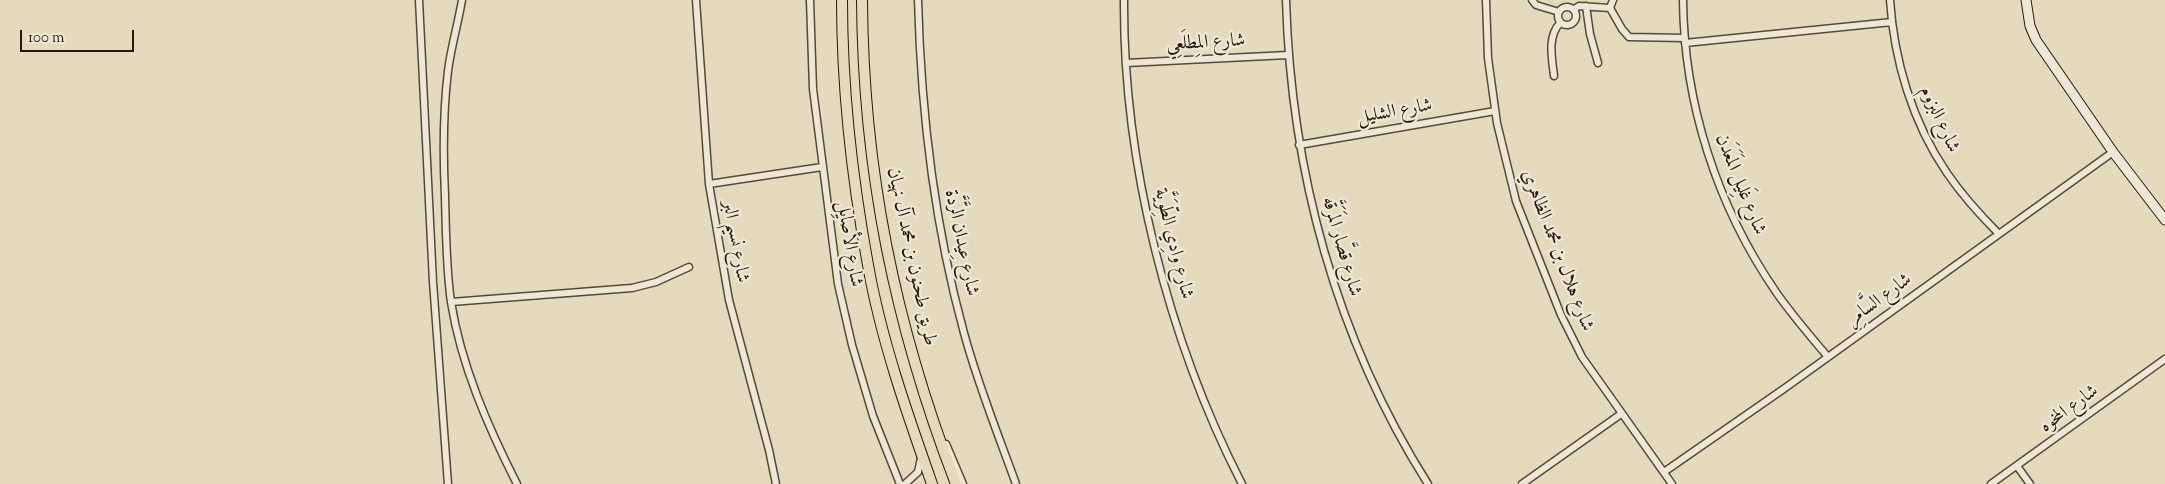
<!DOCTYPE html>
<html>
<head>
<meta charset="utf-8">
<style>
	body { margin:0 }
	#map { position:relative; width:2165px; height:484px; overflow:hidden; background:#e6dabe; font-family:"Sorts Mill Goudy",serif }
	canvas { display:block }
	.scale { position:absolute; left:20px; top:30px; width:114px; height:22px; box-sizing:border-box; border:2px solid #27190a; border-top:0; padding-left:6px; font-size:15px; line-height:18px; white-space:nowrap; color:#27190a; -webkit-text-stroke:4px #efe7d5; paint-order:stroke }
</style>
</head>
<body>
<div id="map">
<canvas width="2165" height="484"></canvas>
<div class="scale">100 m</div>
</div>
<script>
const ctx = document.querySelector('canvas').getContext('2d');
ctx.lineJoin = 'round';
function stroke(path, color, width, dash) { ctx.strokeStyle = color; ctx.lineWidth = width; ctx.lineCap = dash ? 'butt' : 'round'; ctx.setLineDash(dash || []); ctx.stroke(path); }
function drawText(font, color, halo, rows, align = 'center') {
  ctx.font = font + ' "Sorts Mill Goudy",Amiri,serif'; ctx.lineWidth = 4.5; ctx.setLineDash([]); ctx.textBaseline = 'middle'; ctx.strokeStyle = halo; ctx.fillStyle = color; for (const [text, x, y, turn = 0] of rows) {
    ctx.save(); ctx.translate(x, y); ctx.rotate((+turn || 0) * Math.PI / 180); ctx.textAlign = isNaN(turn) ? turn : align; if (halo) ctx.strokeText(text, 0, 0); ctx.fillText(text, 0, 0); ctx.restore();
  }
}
const street = new Path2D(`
	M419,0L433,282L448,484
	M462,0C458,24 451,47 448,71C443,112 443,155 445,196C446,232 446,267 451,302C461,365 488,427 517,484
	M696,0L709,184L729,300L769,450L776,484
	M810,0L813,89L838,284L852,345L873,416L900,484
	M918,0C921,113 934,224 964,333C978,385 998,434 1016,484
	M1124,0C1123,162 1168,340 1242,484
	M1286,0C1291,171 1336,339 1428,484
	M1486,0L1488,58L1497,123L1516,201L1561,315L1582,357L1672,484
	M1532,0L1536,5L1559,12
	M1683,0C1684,104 1717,206 1776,292C1792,315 1810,336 1828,357
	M1890,0C1894,60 1912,122 1947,173C1962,195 1980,215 1999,234
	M1586,6L1590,34L1598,63
	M1558 16a9 9 0 1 1 18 0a9 9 0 1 1-18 0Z
	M1610,8L1613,0
	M1574,9L1579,6L1610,8L1622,29L1629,37L1685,38
	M1685,43L1892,22
	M1126,63L1288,55
	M1554,76C1552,58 1547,37 1560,23
	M1299,145L1495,111
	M709,184L822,167
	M451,302L632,288L656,282L689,267
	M946,444L963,484
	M2017,466L2030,484
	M1664,472L1785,388L2113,152
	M905,484L918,472L921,458
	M1522,484L1621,414
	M1991,484L2165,359`);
const secondary = new Path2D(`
	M2026,0L2030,26L2036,40L2113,152L2165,220`);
const primary = new Path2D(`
	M842,0C842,88 852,178 868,265C881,339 907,413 932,484
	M862,0C863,170 895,326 956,484`);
const streetNames = [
	["شارع المِطلَعِي",1206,44,-3],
	["شارع الشليل",1395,113,-10],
	["شارع البزوم",1938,120,65],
	["شارع غَلِيل المَعَدَن",1739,185,68],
	["شارع نسيم البر",734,242,80],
	["شارع عِيدان الرَّدَّة",960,243,78],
	["شارع الأصايِل",848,244,81],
	["شارع وادِي الطِّوَيَّة",1172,244,76],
	["شارع قصَّار المَرَقَّه",1340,247,74],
	["شارع هلال بن محمد الظاهري",1556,251,69],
	["طريق طحنون بن محمد آل نهيان",910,257,78],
	["شارع السَّامِر",1880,301,-36],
	["شارع المخوه",2070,410,-36]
];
stroke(street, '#574937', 9);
stroke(secondary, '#27190a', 11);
stroke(primary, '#27190a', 12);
stroke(street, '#efe7d5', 6);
stroke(secondary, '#efe7d5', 9);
stroke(primary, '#e6dabe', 10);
drawText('19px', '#27190a', '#efe7d5', streetNames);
</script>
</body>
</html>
